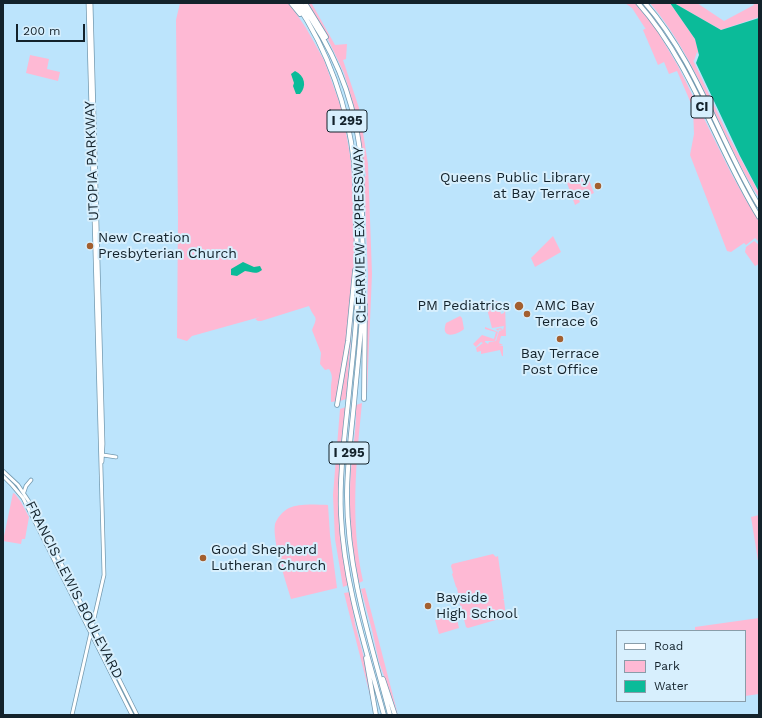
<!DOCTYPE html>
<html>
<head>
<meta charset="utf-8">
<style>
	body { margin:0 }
	#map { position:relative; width:762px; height:718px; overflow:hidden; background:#bce4fc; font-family:"Work Sans",sans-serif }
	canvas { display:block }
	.frame { position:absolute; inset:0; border:4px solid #13222b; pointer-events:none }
	.legend { position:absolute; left:616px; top:630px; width:130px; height:72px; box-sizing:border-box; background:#d7effd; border:1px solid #899da9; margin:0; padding:5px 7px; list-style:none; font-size:12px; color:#13222b }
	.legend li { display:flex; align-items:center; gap:8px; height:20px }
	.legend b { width:20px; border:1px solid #899da9 }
	.scale { position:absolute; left:16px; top:24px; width:69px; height:18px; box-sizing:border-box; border:2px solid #13222b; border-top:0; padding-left:5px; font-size:12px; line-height:14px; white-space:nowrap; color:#13222b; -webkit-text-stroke:3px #d7effd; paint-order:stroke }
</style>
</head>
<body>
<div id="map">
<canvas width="762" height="718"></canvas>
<div class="frame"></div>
<ul class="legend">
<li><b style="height:5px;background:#fff"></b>Road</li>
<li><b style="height:11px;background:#feb9d4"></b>Park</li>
<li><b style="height:11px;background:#0bbb99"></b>Water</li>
</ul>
<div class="scale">200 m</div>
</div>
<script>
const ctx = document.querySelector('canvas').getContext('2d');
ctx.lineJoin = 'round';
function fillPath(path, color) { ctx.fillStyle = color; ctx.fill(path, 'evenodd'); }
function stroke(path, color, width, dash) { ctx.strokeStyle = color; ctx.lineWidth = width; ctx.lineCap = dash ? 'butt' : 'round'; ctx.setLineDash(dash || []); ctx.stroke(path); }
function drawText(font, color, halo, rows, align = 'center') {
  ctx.font = font + ' "Work Sans",sans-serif'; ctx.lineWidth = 4; ctx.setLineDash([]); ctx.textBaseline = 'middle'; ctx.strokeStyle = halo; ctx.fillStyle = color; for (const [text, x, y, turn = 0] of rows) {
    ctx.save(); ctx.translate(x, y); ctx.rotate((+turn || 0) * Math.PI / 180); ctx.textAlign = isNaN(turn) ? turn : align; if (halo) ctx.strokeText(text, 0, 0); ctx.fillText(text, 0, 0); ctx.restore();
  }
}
const green = new Path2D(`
	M180,3H289L306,28L324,60L342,110L351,161L354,215V272L348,335L338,401L331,402C331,397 331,393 331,388C331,380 334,377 329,369L325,370L320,364L321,353L312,330C319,314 315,321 309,306L261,321H258L255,319L260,317L192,336L187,341L177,338L178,218L176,20Z
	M306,3H311L312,4L335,45L347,44L346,59L343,60L359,108L368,164L372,274L367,393L365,391L368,275L364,178L365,176H366L355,110L344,73L325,33Z
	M625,3H635L656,29L678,66L731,173L747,202L759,221V242L755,238L746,245L744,243L731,252L727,251L690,155L694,134L693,108L677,71L669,74L664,62L658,65L643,30L646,28H645L632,8Z
	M650,3H670L695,39L699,55L697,52L694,61L693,60L728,135L759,193V198C719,134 699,61 650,3Z
	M674,3H697L724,21L754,5L753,3H759V17L721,30Z
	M30,55L49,59L47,69L60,72L58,81L26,73Z
	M587,175L594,193L579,200L580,202L575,205L567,183Z
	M553,236L561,252L535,267L531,258Z
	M754,241L759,245V264L755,266L745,252L746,247Z
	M497,301L498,302L501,314L504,313V304L505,305L506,336H501L499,343L503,345H499L503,346V356H502L500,350L481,354V351L477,352L476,348L483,343L481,342L476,347L473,344L482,335L494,339L496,332L485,329V327L498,332L495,341H485V342L488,344L489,342L496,341L499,331L502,330L499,329L498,331L496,329L501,328L503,330L504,326L492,328L486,305Z
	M352,315H353L346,399L340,401L349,349Z
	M460,316L462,318L464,329C456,336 440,339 446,323Z
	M362,403C356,463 350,522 363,581L359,583C353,552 349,522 350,491C350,462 357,433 356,405Z
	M346,407C336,468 336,525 348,585L343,587L335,539L333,495L340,409Z
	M13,493L15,494L21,502L29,517L25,539H22L21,544L3,541Z
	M328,505L330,535L337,588L291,599C286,582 272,541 275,524C277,518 283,511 289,508C300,503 316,505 328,505Z
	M759,515V567L751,517Z
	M493,554L496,557L498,556L504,599H502L504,600L506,617L468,628L466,627L461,608L462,607L460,605L457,588L456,587L452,574L453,573L451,566L452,564Z
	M365,588L398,715L379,662L372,630L361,589Z
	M350,592L355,624L367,669L375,715L344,593Z
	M456,615L459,628L439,634L435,620Z
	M759,618V694L745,696V631H695V627Z`);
const water = new Path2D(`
	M670,3H674L721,30L759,18V192L740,156L696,63L699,55L695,39Z
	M295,71C305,76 307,86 300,94H296L293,86L294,83L291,74Z
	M243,262L254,267L260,266L262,270C256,275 252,272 245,271L237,276L231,275V269Z`);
const major = new Path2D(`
	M91,3L103,444L102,462
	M103,455L116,457
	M3,471L18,485L34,509L137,715
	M3,476L12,485L23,498L132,715
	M24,492L26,486L31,480
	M72,715L104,575L88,3`);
const highway = new Path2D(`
	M291,3L300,14
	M296,3C328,50 348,107 354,163C356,184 356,205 356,226C357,251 358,277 357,303C356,329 353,356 350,383C346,427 339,471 341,515C344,583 366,649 384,715
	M300,3C331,45 352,93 359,144C363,172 362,200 362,228C363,253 364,277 363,302C361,336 357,370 354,404C351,435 347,465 347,496C347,571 371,643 390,715
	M305,3L326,37
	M638,3C693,65 716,147 759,217
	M645,3C697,62 719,140 759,206
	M364,399L365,305
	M337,405L348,341L355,270
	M366,658L376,715
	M383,679L395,715`);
const markers = [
	[598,186,4,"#a35f2f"],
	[90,246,4,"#a35f2f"],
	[519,306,5,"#a35f2f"],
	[527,314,4,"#a35f2f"],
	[560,339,4,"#a35f2f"],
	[203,558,4,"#a35f2f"],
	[428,606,4,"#a35f2f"]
];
const shields = [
	[702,107,22],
	[347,121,40],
	[349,453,40]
];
const shieldNames = [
	["CI",702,107],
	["I 295",347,121],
	["I 295",349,453]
];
const streetNames = [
	["UTOPIA PARKWAY",92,161,-92],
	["CLEARVIEW EXPRESSWAY",360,235,-91],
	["FRANCIS LEWIS BOULEVARD",74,590,63]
];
const poiNames = [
	["Queens Public Library",590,178,"right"],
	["at Bay Terrace",590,194,"right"],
	["New Creation",98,238],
	["Presbyterian Church",98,254],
	["PM Pediatrics",510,306,"right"],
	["AMC Bay",535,306],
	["Terrace 6",535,322],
	["Bay Terrace",560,354,"center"],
	["Post Office",560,370,"center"],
	["Good Shepherd",211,550],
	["Lutheran Church",211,566],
	["Bayside",436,598],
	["High School",436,614]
];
fillPath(green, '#feb9d4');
fillPath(water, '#0bbb99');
stroke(major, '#749ab0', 4.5);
stroke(highway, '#749ab0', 5.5);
stroke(major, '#fff', 3);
stroke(highway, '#fff', 4);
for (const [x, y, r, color] of markers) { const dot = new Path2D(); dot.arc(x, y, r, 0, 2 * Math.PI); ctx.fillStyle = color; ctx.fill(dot); stroke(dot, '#d7effd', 1.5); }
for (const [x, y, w] of shields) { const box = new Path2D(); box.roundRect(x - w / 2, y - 11, w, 22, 3); ctx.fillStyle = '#d7effd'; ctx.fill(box); stroke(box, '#13222b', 1); }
drawText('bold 13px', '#13222b', null, shieldNames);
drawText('14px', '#13222b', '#d7effd', streetNames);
drawText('14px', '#13222b', '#d7effd', poiNames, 'left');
</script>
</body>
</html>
